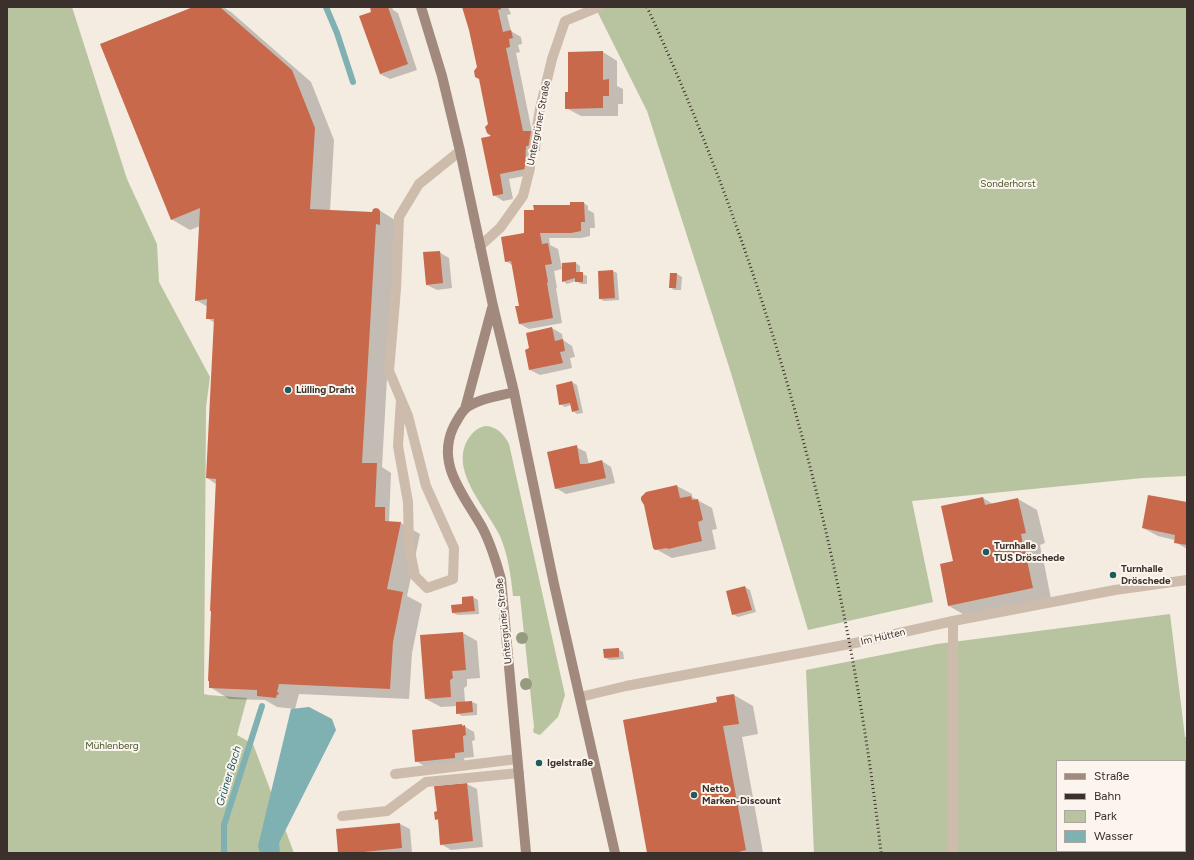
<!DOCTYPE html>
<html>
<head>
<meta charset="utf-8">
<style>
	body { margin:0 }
	#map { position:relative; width:1194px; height:860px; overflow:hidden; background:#f4ebe1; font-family:Figtree,sans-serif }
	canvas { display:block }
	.frame { position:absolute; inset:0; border:8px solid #3b302b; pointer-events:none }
	.legend { position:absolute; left:1056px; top:760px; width:130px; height:92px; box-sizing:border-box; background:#fbf5ee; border:1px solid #aea6a0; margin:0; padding:5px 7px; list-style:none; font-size:12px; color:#3b302b }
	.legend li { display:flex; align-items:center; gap:8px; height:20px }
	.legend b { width:20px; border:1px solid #aea6a0 }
</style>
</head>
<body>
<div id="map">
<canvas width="1194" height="860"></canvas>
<div class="frame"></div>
<ul class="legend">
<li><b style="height:5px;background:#a18a7d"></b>Straße</li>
<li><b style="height:5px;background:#3b302b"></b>Bahn</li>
<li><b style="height:11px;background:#b8c4a0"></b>Park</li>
<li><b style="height:11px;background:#7fb0b2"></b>Wasser</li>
</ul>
</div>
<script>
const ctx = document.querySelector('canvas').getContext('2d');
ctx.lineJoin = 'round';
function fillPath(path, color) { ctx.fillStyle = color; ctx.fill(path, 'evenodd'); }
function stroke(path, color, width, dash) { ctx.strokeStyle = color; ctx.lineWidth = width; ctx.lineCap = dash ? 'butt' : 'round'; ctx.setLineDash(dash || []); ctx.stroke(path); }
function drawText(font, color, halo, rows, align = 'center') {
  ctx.font = font + ' Figtree,sans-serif'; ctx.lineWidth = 4; ctx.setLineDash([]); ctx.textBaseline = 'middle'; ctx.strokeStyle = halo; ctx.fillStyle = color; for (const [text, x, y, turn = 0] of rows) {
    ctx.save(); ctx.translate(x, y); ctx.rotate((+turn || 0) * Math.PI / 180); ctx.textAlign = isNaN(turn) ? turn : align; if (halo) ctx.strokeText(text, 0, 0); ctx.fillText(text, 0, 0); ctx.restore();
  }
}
const green = new Path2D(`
	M7,7H72L127,179L157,244L159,282L210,377L206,407L204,694L208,695L247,698L237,735L253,744L294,853H7Z
	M595,7H1187V476L1143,478L912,501L933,602L808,630L731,373L647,111Z
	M485,426C496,426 504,434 509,444L565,695L558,717L540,735L534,733L533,730L534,727L530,689L523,690L522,682L529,680L525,642H518L517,635L524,634L520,596H513C511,576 508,555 500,536C488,510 450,472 467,441C471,434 476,428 485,426Z
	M1170,614L1185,737H1187V853H814L806,670L937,644ZM1057,761H1185V851H1057Z`);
const water = new Path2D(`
	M309,707L332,719L336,730L279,843L280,853H260L258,846L291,709Z`);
const shadow = new Path2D(`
	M196,7H223L231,12L311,82L334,140L330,211L373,213L379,210L398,222L395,235L382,467L391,473L389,522L401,523L420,534L407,596L422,604L412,653L409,699L299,694L295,709L277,707L265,700L229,699L210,687L216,484L207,478L215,323L207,318L208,307L196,300L200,226L190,230L171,219Z
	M371,7H392L393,10L398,13L417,70L390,79L380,74Z
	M463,7H508L511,14L507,15L511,31L521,37L522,44L518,45L520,52L516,53L532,132L541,137L540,151H536L534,174L509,179L513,199L503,201L494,195L493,136L489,124L470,30Z
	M603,52L617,61V86L623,89V104H618V116H581L566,108Z
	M584,203L588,206V210L594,213L595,228H590V236L581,238H549L550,245L558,249L562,269L554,271L557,288H556L562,323L529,329L520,324V306L512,265L506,261L525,234L535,211L572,206Z
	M439,252L449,258L452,288L437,290L427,285Z
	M576,263L580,266V273L587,276V284H581L576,281L567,284L563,281Z
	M613,271L617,273L619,300L604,301L600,299Z
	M671,274H677L682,277L681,290H674L670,287Z
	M552,328L562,334L563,340L572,346L575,357L570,358L572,368L540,375L530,370Z
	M572,382L577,385L583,413L577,414L573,411L571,405L565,407L560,404Z
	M576,447L586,452L589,465L602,461L611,467L615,483L566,494L556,488Z
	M677,486L692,494V497L712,508L717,529L712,530L716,549L672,558L654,548Z
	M983,498L993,504L1018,499L1037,510L1045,543L1040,545L1042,556H1039L1040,561L1044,563L1051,599L968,617L949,606L941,565L954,562Z
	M1187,503V549L1175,542V540L1158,536L1143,528Z
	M745,587L750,590L756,612L738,617L733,614Z
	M473,597L478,600L479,614L458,615L453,613L463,605V598Z
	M463,633L477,641L480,678L467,679V686L464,688L465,702H472L477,704V715L462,716L457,713V706L441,707L426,699Z
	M618,649L623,652L624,659L610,660L605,658Z
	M734,695L753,706L758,734L742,737L763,853H648L718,703Z
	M462,725L474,732L475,740L472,741L474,757L464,758L465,763L426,767L416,761Z
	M467,784L477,789L483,847L451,850L441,844L439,821L436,819L438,812Z
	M400,824L410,829L412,853H339Z`);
const stream = new Path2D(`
	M326,7L337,33L353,82
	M224,853V825L262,706`);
const building = new Path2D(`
	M193,7H220L292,70L315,128L310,209L372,212L373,209L376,208L379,209L380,212V225L376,224L362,463H377L375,507H385V521L401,522L387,589L403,592L393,642L390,689L279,684L277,692L279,693L278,695L277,694L276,698L257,696V690L209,688V681H208L211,611H210L216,479L206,478L214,319H206L207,299L195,301L200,208L171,220L100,44Z
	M370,7H388L408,64L380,74L359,16L371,12Z
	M462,7H501V9L498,10L503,32L511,30L513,38L509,39L510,47L506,48L523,131H532L530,146H526L525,169L500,174L503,192V194L493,196L481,138L491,136L487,133L485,127L488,124L479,79L475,77L474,71L477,67L469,30Z
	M603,51V80L609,79V96H603V108L565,109V92H568V52Z
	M570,202H584L585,222H581V231L571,233H540L542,244L548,243L552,264L545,265L548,282L547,283L553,318L519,324L515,306H519L511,261L505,262L501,237L524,233V210H534L533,205H570Z
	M440,251L443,283L426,285L423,252Z
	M576,262V272H583V282H575V278L562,282V263Z
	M613,270L615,298L599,299L598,271Z
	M670,273H677L676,288H669Z
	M552,327L555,341L563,339L565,351L560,352L563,363L529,370L525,350L529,348L526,333Z
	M572,381L579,410L572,412L570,403L559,405L556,385Z
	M577,445L580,464H586L602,460L606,478L555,489L547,452Z
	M677,485L680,498L691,496L692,500L698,499L703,520L698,522L702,541L668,549L667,548L655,550L653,548L644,505L641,500V497L646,492Z
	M1148,495L1187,502V545L1174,543L1175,535L1142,528Z
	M983,497L985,505L1018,498L1026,533L1021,534L1023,545L1020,546L1021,552L1025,551L1033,588L948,606L940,564L953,561L941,506Z
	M745,586L752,610L732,615L726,591Z
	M473,596L475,611L452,613L451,605L462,604V597Z
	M463,632L466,670L452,671L453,678L450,680L451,697L425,699L420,635Z
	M619,648V657L604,658L603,649Z
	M734,694L739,724L723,726L746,850L735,853H647L623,720L717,702L716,697Z
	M472,701L473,712L456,714V702Z
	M462,724V726L465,725L466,735L463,736L464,752L455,753V758L415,762L412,730Z
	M467,783L473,841L440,845L438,819L435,820L434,812L437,811L434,786Z
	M400,823L402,848L354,853H338L336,829Z`);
const service = new Path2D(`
	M480,246L500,228L523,196L529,172L540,109L552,59L565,21L599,7
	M401,400L398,446L408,502L409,546L415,576L427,588L453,579L454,548L426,486L408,416L389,371L396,289L399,217L419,184L460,151
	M395,774L517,759
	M342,816L387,811L426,782L519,773
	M953,853V621`);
const tertiary = new Path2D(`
	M580,697L626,686L855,643L953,621L1115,590L1187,580`);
const secondary = new Path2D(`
	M421,7L442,76L460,151L493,306L514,392L554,584L615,853
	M514,392C500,396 476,399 465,409C461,413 458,419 455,424C434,463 464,495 482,527C491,544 496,561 501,579L526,853
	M465,409L492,308`);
const rail = new Path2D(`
	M647,7C769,271 849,564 881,853`);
const trees = [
	[522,638],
	[526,684]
];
const markers = [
	[288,390,4,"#1f5a5e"],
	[986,552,4,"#1f5a5e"],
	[1113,575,4,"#1f5a5e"],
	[539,763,4,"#1f5a5e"],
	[694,795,4,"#1f5a5e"]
];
const streetNames = [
	["Untergrüner Straße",539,123,-79],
	["Untergrüner Straße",504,621,-96],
	["Im Hütten",883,637,-13]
];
const parkNames = [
	["Sonderhorst",1008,184],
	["Mühlenberg",112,746]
];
const poiNames = [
	["Lülling Draht",296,390],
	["Turnhalle",994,546],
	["TUS Dröschede",994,558],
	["Turnhalle",1121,569],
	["Dröschede",1121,581],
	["Igelstraße",547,763],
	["Netto",702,789],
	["Marken-Discount",702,801]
];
const waterNames = [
	["Grüner Bach",229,776,-73]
];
fillPath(green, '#b8c4a0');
fillPath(water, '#7fb0b2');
fillPath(shadow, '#0003');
stroke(stream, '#7fb0b2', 6);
fillPath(building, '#c8694b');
stroke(service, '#cdbbac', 10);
stroke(tertiary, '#cdbbac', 10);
stroke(secondary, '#a18a7d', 10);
stroke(rail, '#3b302b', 3, [1, 3]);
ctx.fillStyle = '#969b7f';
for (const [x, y] of trees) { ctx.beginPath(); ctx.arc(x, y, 6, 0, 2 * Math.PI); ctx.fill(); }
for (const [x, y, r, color] of markers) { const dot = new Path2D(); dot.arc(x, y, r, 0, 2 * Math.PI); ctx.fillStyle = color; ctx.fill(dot); stroke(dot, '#fbf5ee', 1.5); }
drawText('10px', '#3b302b', '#fbf5ee', streetNames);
drawText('10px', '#4a5a2e', '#fbf5ee', parkNames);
drawText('bold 10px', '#3b302b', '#fbf5ee', poiNames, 'left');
drawText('italic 11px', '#1f5a5e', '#fbf5ee', waterNames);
</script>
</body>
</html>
